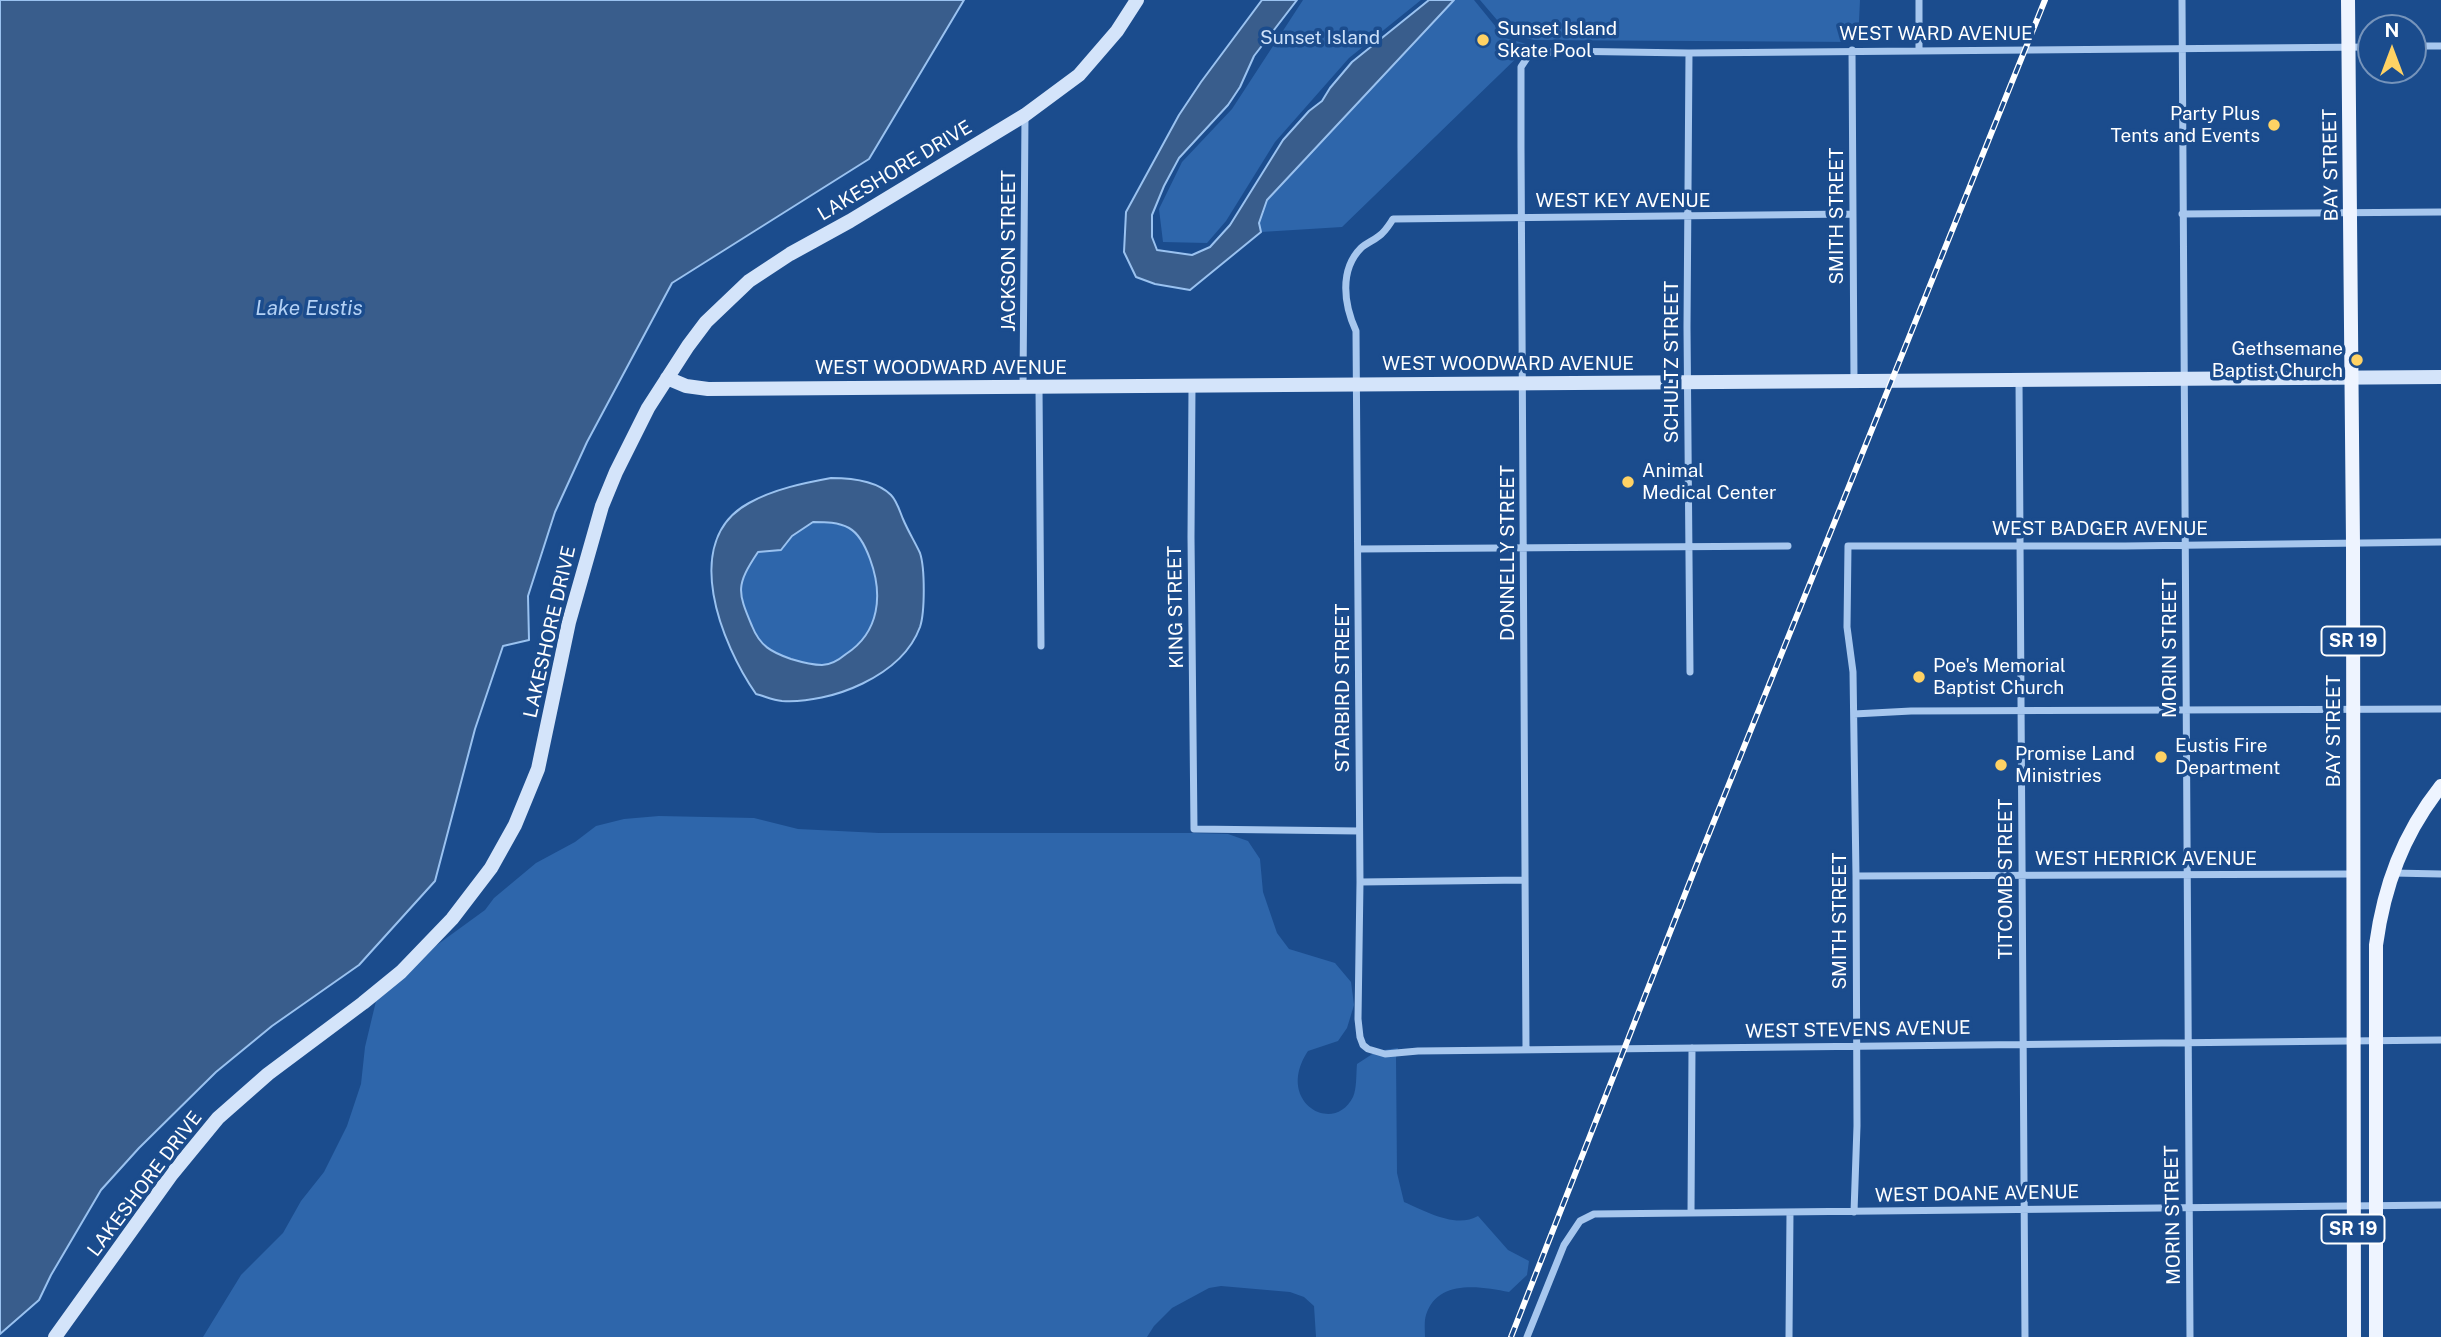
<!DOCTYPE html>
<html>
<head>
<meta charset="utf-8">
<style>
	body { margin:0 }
	#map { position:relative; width:2441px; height:1337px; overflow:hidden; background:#1b4c8d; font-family:"Public Sans",sans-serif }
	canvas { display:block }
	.north { position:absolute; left:2357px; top:14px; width:70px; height:70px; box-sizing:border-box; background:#1b4c8d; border:2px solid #7694bb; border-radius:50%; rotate:0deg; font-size:19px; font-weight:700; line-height:28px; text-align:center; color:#fff }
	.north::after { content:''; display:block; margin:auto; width:24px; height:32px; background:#ffd264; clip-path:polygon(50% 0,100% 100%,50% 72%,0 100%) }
</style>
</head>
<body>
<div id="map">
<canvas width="2441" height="1337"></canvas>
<div class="north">N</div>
</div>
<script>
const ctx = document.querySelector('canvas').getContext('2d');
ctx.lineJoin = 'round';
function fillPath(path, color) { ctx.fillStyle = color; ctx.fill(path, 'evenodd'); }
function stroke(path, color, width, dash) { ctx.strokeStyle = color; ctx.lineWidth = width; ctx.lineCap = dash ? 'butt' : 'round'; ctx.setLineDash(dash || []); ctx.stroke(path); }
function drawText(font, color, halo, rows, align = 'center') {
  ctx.font = font + ' "Public Sans",sans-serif'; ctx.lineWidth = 7; ctx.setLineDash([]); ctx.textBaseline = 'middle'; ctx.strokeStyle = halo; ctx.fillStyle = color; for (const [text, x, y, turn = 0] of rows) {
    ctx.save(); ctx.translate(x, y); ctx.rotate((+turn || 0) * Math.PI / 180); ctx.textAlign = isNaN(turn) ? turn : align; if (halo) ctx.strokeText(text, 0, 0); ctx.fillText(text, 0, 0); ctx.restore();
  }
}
const green = new Path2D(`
	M1303,0H1421L1349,58L1275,142L1226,221L1207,243L1163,242L1159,209L1182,162L1232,109Z
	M1454,0H1474L1505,38L1530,45L1342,227L1261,232L1259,223L1267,200Z
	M1480,0H1860L1858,42L1534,40L1509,34Z
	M813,522C844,522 859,529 870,559C883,594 879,632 846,654C840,659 830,665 822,665C811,665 801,662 791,659C766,651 759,645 750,621C736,588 738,582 758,552L781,550L792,536Z
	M659,816L754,818L798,829L879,833H1193L1228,834L1248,841L1260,859L1263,892L1277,933L1289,949L1335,963L1351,982L1354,1005L1347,1028L1338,1041L1308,1051C1274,1102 1334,1136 1353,1097C1357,1088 1356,1074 1357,1064L1377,1051L1398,1048L1396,1058L1397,1173L1404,1202C1425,1211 1456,1229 1478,1216L1508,1250L1529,1261L1527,1275L1509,1292C1480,1286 1437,1279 1426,1315C1424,1321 1425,1330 1425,1337H1316L1314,1306L1304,1297L1290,1292L1221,1286L1209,1288L1172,1308L1154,1326L1147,1337H203L241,1275L283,1233L301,1201L324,1172L347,1126L361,1084L365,1047L376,1001L430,950L485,910L494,898L536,863L575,842L596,826L624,819Z`);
const water = new Path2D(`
	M0,0H964L869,159L672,283L587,442L555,512L528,596L529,640L503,646L475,729L435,881L359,965L272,1026L216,1072L139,1148L101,1190L51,1275L39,1300L0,1334Z
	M1262,0H1297L1254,56L1240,87L1228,105L1179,158L1164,186L1152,215V237L1157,250L1192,255L1210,247L1230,225L1283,140L1309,111L1322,101L1330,88L1352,62L1429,0H1454L1267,200L1259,223L1261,232L1190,290L1155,284L1136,277L1124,252L1126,212L1179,115L1201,82Z
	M831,478C851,478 876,480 891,495C897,501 900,512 903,519C908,531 915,542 920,553C925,568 925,612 920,627C902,676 831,704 782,701C773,700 764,696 756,694C722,645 679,541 749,503C774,489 804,483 831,478ZM813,522C826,522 838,522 849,528C860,534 866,548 870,559C883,594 880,632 846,654C840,659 830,665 822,665C811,665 801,662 791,659C771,652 760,646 752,626C737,591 736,585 758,552L781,550L792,536Z`);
const street = new Path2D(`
	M2182,0L2190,1337
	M2413,46H2441
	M1852,50L1854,381
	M1919,50V0
	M1689,53L1687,327L1690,672
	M1853,214L1393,219C1389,225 1385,232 1379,236C1373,241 1366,243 1361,248C1339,270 1344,305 1356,331L1360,882L1358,1019L1360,1037L1363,1045L1368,1049L1385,1054L1418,1051L2441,1040
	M2182,214L2441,212
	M2019,380L2025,1337
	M1192,386L1191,537L1194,829L1359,831
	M1023,387L1025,115
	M1039,387L1041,646
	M1358,549L1788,546
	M1854,714L1911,711L2441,709
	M2393,873L2441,874
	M1856,876L2352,874
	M1360,882L1525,880
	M1526,1049L1521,147V67L1529,55L1558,51L1689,53L2371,47
	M1854,1212L1857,1126L1856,876L1853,672L1847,627L1848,546H2125L2441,542
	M1691,1213L1692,1048
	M1527,1337L1564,1245L1580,1221L1594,1214L2441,1205
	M1789,1337L1790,1212`);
const secondary = new Path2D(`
	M667,378L686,386L708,389L2441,377
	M55,1337L172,1174L218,1118L268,1074L363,1003L401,972L452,919L491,868L515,825L538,769L569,622L602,506L616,472L648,408L688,346L706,322L749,281L790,254L850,221L1025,115L1079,75L1117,31L1137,0`);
const primary = new Path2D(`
	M2348,0L2353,543L2354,1337
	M2376,1337V945C2384,886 2403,834 2441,786`);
const rail = new Path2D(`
	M1511,1337L1698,861L2045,0`);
const markers = [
	[1483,40,7,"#ffd264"],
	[2274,125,7,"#ffd264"],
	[2357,360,7,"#ffd264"],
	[1628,482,7,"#ffd264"],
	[1919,677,7,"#ffd264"],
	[2161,757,7,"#ffd264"],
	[2001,765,7,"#ffd264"]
];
const shields = [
	[2353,641,63],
	[2353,1229,63]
];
const shieldNames = [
	["SR 19",2353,641],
	["SR 19",2353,1229]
];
const poiNames = [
	["Sunset Island",1497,29],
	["Skate Pool",1497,51],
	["Party Plus",2260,114,"right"],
	["Tents and Events",2260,136,"right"],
	["Gethsemane",2343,349,"right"],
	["Baptist Church",2343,371,"right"],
	["Animal",1642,471],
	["Medical Center",1642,493],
	["Poe's Memorial",1933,666],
	["Baptist Church",1933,688],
	["Eustis Fire",2175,746],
	["Department",2175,768],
	["Promise Land",2015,754],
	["Ministries",2015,776]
];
const streetNames = [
	["WEST WARD AVENUE",1936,34],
	["BAY STREET",2331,165,-91],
	["LAKESHORE DRIVE",895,171,-31],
	["WEST KEY AVENUE",1623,201],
	["SMITH STREET",1837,216,-90],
	["JACKSON STREET",1009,251,-90],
	["SCHULTZ STREET",1672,362,-90],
	["WEST WOODWARD AVENUE",1508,364],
	["WEST WOODWARD AVENUE",941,368],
	["WEST BADGER AVENUE",2100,529],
	["DONNELLY STREET",1508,553,-90],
	["KING STREET",1176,607,-91],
	["LAKESHORE DRIVE",550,632,-77],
	["MORIN STREET",2170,648,-90],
	["STARBIRD STREET",1343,688,-90],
	["BAY STREET",2334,731,-90],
	["WEST HERRICK AVENUE",2146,859],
	["TITCOMB STREET",2006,879,-90],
	["SMITH STREET",1840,921,-90],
	["WEST STEVENS AVENUE",1858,1030,-1],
	["LAKESHORE DRIVE",145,1184,-53],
	["WEST DOANE AVENUE",1977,1194,-1],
	["MORIN STREET",2173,1215,-91]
];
const parkNames = [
	["Sunset Island",1320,38]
];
const waterNames = [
	["Lake Eustis",309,309]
];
fillPath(green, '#2e66ab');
fillPath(water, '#395d8c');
stroke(water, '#9ac2f0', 2);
stroke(street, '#a7c7ee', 7);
stroke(secondary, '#d4e4fa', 14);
stroke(primary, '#eef4ff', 14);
stroke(rail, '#fff', 6);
stroke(rail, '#1b4c8d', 3.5, [10]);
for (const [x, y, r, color] of markers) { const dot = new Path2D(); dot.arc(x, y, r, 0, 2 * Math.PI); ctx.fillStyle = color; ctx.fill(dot); stroke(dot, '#1b4c8d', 2.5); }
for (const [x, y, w] of shields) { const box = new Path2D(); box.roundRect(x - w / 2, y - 14.5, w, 29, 5); ctx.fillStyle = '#1b4c8d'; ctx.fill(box); stroke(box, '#fff', 2); }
drawText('bold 18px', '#fff', null, shieldNames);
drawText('19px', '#fff', '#1b4c8d', poiNames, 'left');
drawText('19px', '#fff', '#1b4c8d', streetNames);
drawText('19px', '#cde1fa', '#1b4c8d', parkNames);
drawText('italic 21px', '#b3d1f5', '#1b4c8d', waterNames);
</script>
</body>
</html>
